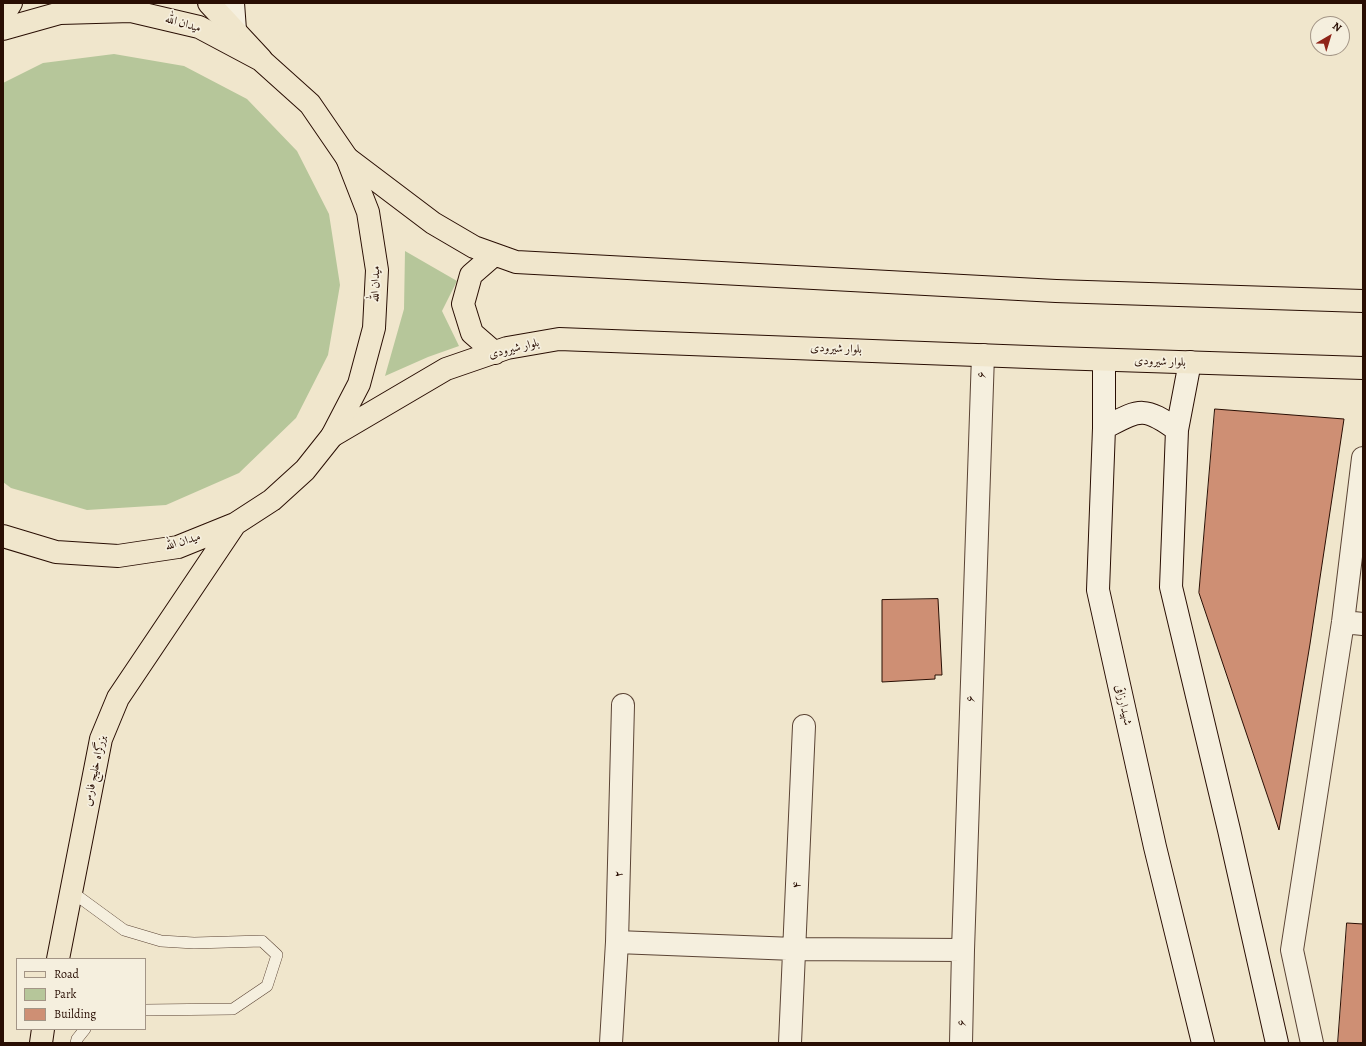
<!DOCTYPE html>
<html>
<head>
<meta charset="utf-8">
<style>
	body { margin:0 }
	#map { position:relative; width:1366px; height:1046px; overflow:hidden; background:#f0e6cc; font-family:Alegreya,serif }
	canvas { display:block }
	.frame { position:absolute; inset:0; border:4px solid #290e03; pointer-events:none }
	.legend { position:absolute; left:16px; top:958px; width:130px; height:72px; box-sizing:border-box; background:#f5efde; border:1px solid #a39586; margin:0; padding:5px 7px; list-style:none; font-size:12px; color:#290e03 }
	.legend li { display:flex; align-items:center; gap:8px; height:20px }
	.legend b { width:20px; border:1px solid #a39586 }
	.north { position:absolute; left:1310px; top:16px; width:40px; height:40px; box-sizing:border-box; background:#f5efde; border:1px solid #a39586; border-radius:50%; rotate:38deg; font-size:11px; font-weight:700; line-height:16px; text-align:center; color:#290e03 }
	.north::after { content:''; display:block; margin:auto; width:14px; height:18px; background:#8f2418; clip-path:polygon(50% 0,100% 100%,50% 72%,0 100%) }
</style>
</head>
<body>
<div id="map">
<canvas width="1366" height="1046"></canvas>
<div class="frame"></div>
<ul class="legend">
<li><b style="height:5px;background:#f0e6cc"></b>Road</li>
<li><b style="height:11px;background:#b6c69a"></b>Park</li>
<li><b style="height:11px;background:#ce8f74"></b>Building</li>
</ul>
<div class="north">N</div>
</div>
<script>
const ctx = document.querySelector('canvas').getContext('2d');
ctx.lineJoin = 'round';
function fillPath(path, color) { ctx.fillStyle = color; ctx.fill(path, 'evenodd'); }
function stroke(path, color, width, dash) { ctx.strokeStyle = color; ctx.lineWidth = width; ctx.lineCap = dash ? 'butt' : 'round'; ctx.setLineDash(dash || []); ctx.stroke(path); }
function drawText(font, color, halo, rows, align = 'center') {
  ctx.font = font + ' Alegreya,Amiri,serif'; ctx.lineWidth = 3.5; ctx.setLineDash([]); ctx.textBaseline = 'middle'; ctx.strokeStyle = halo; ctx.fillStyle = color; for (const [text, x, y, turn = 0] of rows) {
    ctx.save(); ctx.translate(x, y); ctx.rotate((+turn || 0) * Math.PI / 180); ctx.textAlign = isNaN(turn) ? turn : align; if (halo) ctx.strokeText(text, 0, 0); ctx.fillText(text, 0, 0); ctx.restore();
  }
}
const green = new Path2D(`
	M114,54L184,66L247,99L297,151L329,214L340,285L328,355L296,418L239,473L166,505L87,510L11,488L3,482V83L43,63Z
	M405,251L457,281L442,311L459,346L428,357L385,376L404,309Z`);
const building = new Path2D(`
	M1215,409L1344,419L1310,644L1279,830L1199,593Z
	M938,599L942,675H935V679L882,682V600Z
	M1347,923L1363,924V1043H1338Z`);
const lane = new Path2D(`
	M72,892L124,930L161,941L194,943L262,941L277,955L267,986L233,1009L145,1010
	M76,1043L77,1039L85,1029`);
const street = new Path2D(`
	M1343,622L1363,624
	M617,942L794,949L963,950
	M611,1043L617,942L623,705
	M790,1043L804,726
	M961,1043L963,950L983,355
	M1312,1043L1292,950L1343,622L1363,458`);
const secondary = new Path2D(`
	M233,3L235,30
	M1104,360V428L1098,590L1155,847L1203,1043
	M1190,362L1177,430L1171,587L1229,830L1277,1043
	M1104,428C1139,410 1143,405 1177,430`);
const primary = new Path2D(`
	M209,3L261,59
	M3,16L11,3
	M347,158L433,223L474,247L516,262L1056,291L1363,301
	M494,255L471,275L463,304L472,333L495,353
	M332,436L446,369L507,348L559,339L1055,358L1363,368`);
const highway = new Path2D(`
	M3,29L60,13L131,11L199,27L261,60L310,104L347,158L368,212L377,270L374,328L359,384L332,436L305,470L272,500L235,524L178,547L118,556L56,552L3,536
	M58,959L101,739L118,698L235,524
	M41,1043L43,1029`);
const streetNames = [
	["میدان الله",183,24,16],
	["میدان الله",376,284,-89],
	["بلوار شیرودی",514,349,-14],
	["بلوار شیرودی",836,349,2],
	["بلوار شیرودی",1160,362,2],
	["۶",982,375,-88],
	["میدان الله",183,542,-17],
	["۶",971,699,-88],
	["شهیدارزاقی",1123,705,77],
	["بزرگراه خلیج فارس",95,771,-78],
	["۲",619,874,-89],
	["۴",797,885,-87],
	["۶",962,1023,-89]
];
fillPath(green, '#b6c69a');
fillPath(building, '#ce8f74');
stroke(building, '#290e03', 1);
stroke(lane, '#5b4435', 12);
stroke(street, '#5b4435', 24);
stroke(secondary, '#290e03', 24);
stroke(primary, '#290e03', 24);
stroke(highway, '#290e03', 24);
stroke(lane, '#f5efde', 11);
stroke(street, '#f5efde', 22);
stroke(secondary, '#f5efde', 22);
stroke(primary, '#f0e6cc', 22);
stroke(highway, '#f0e6cc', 22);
drawText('12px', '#290e03', '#f5efde', streetNames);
</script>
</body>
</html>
